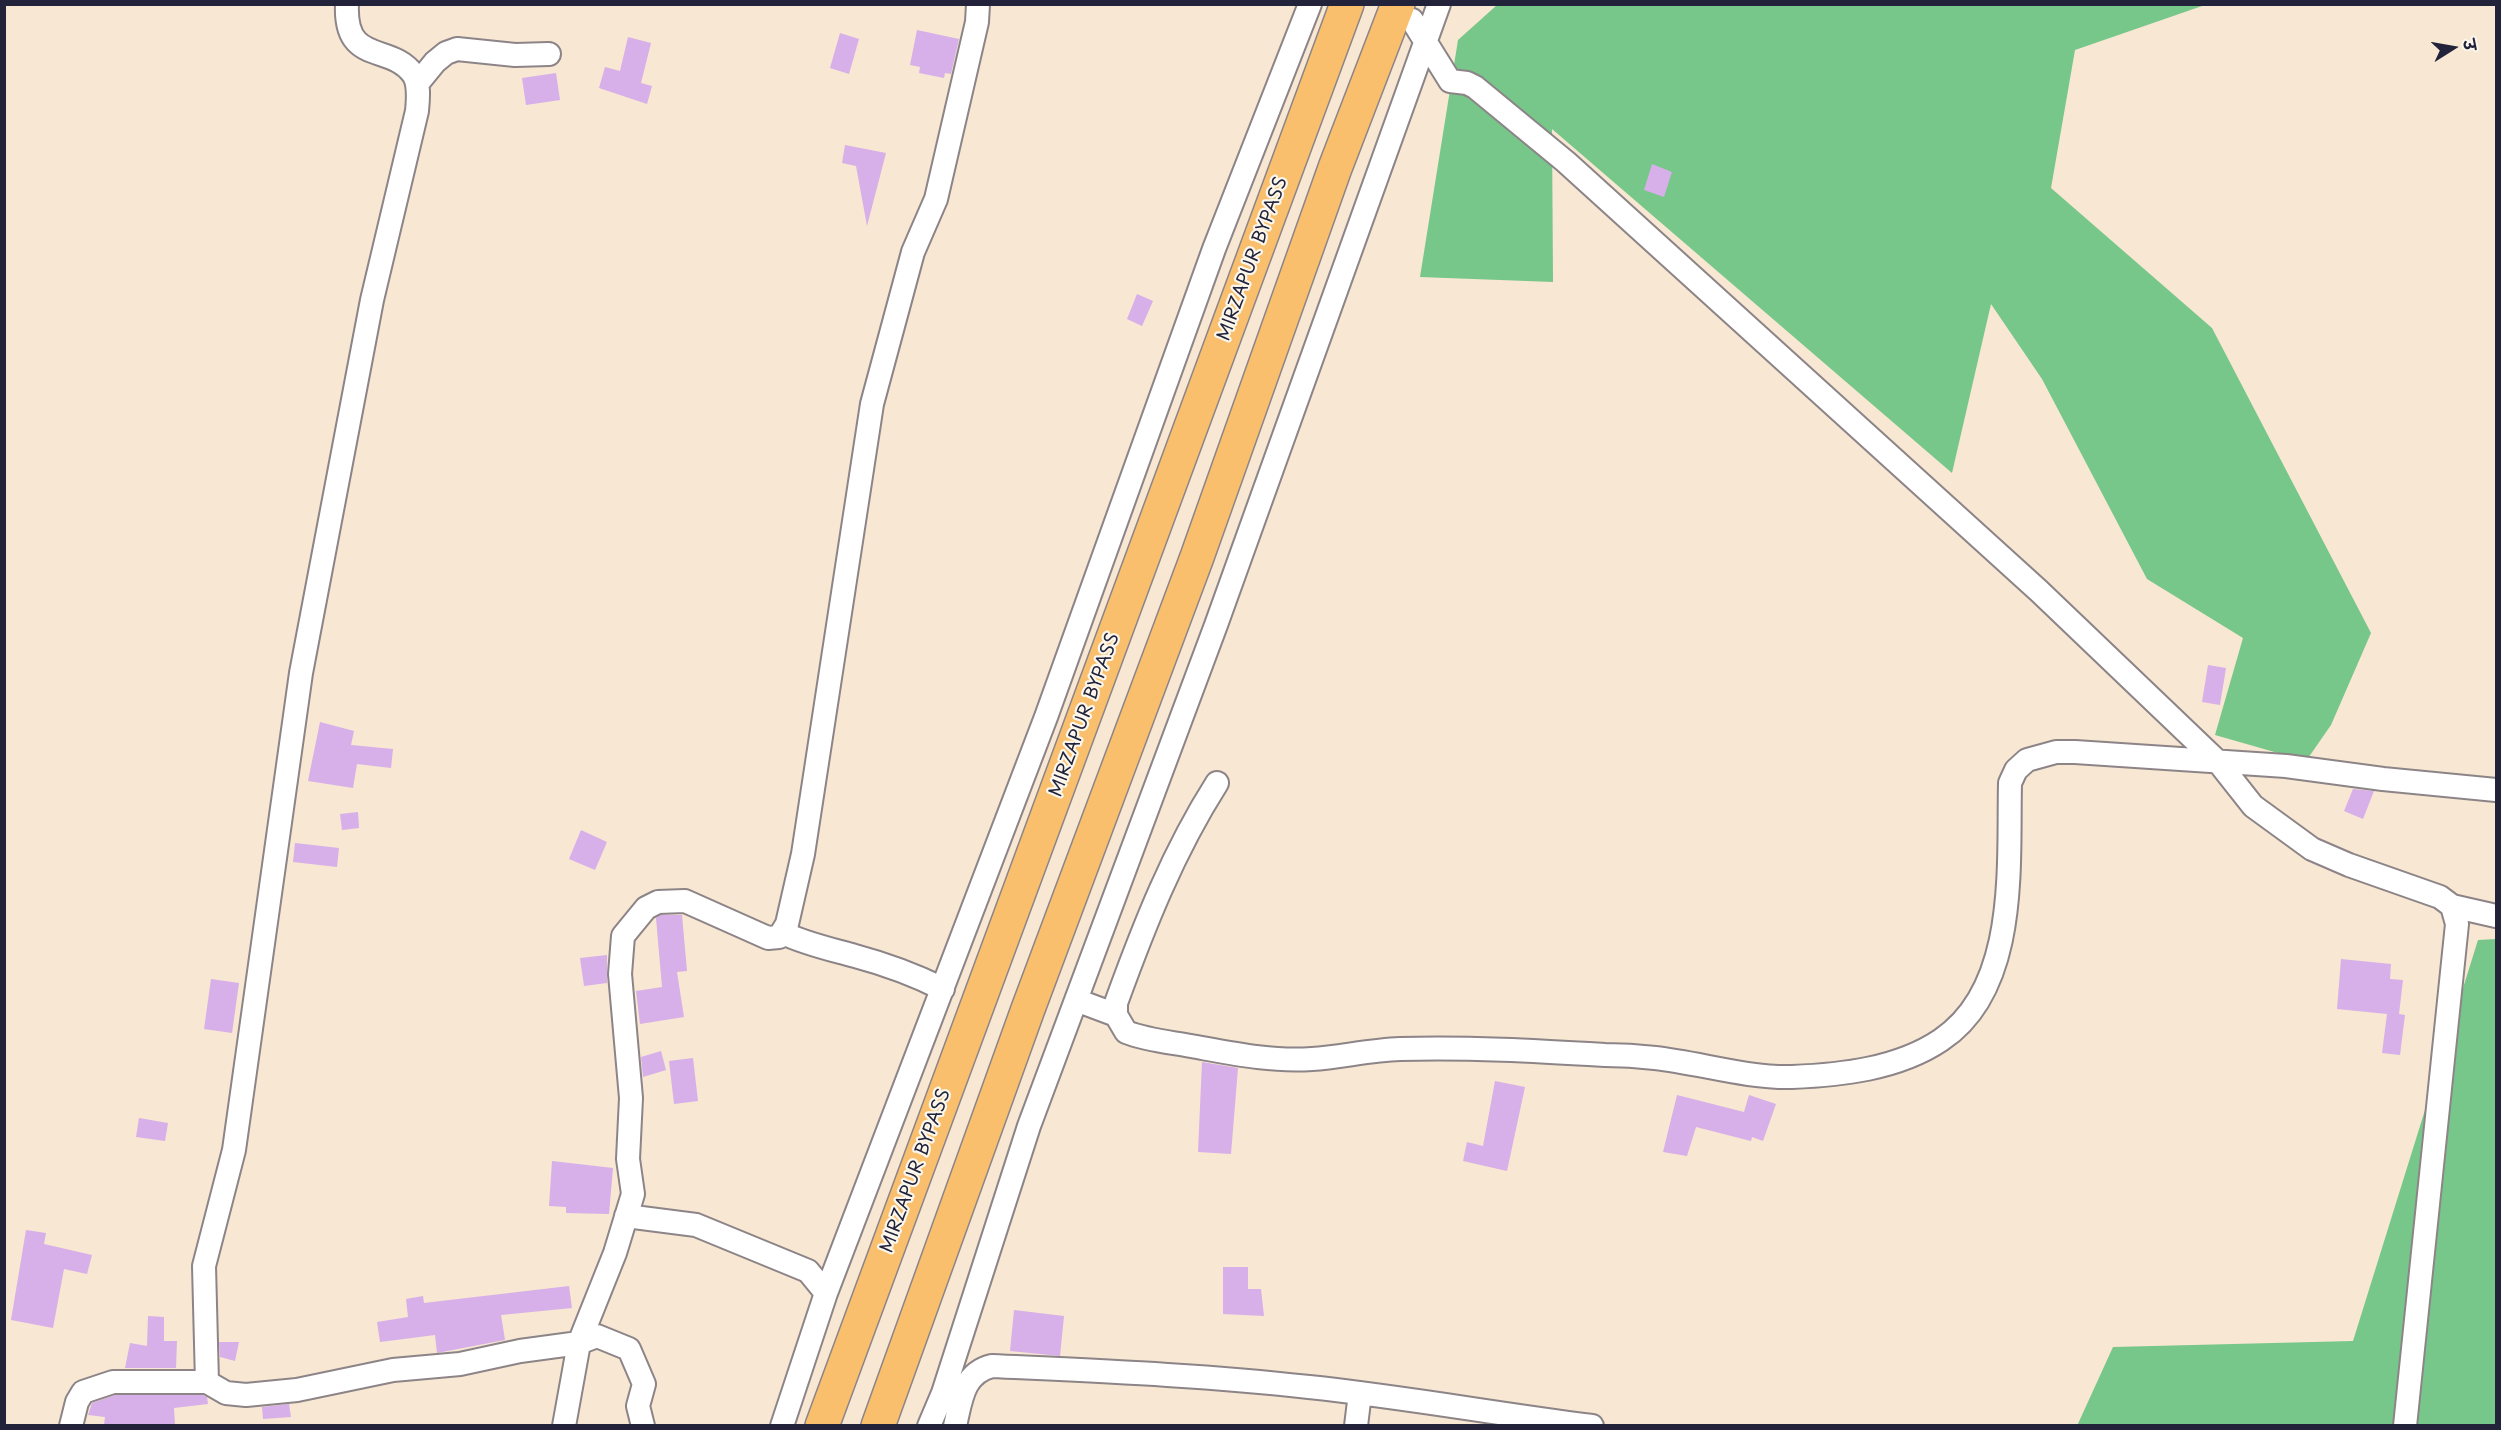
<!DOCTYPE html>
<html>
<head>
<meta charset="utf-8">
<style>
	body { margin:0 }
	#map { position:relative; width:2501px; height:1430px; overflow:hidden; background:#f7e7d3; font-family:"Playpen Sans","Playpen Sans Deva",sans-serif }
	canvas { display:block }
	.frame { position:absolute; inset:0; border:6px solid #22223b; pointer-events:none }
	.north { position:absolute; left:2423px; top:18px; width:60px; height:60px; -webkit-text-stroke:4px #fbf7ec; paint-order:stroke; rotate:79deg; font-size:16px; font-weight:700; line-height:24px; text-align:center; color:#22223b }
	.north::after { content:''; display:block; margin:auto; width:21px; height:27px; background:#22223b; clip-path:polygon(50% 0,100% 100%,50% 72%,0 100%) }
</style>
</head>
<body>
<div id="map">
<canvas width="2501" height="1430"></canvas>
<div class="frame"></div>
<div class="north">उ</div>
</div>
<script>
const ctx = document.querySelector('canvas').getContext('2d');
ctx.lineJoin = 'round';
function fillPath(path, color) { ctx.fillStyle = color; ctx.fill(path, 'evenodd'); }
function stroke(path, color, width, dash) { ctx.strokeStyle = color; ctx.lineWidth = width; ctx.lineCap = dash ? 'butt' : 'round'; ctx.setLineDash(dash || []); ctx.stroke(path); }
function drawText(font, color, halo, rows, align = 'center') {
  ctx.font = font + ' "Playpen Sans",sans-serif'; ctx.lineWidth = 4.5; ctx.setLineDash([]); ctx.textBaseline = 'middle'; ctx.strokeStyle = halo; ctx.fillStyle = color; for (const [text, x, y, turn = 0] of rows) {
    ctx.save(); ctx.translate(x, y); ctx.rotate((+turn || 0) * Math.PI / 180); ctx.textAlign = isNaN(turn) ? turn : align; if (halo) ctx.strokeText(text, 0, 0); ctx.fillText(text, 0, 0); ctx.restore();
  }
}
const green = new Path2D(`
	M1497,5H2205L2075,50L2051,188L2212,328L2371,633L2331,725L2306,761L2215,735L2243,638L2147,579L2042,379L1991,304L1952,473L1552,129L1553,282L1420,277L1458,40Z
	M2496,939V1425L2077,1426L2113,1347L2353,1341L2478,940Z`);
const building = new Path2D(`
	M917,30L959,39L951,74L945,73L944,78L919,73L920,67L910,65Z
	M840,33L859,39L849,74L830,68Z
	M628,37L651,43L641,83L652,86L647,104L599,88L605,67L620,71Z
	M556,73L560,100L526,105L522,78Z
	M845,145L886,153L867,226L856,166L842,163Z
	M1652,164L1672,172L1664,197L1644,190Z
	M1137,294L1153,301L1142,326L1127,319Z
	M2208,665L2226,668L2220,705L2202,702Z
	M320,722L354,731L351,745L393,749L391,768L357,764L353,788L308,781Z
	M2353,789L2374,791L2363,819L2344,811Z
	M358,812L359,828L342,830L340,814Z
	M581,830L607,842L595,870L569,859Z
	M295,843L339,848L337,867L293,862Z
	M661,915H682L687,971L677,972L684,1017L640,1024L636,991L662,987L656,918Z
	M607,955V983L584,986L580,958Z
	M2341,959L2391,964L2390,979L2403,980L2399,1014L2405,1015L2400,1055L2382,1053L2387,1014L2337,1009Z
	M211,979L239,983L232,1033L204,1029Z
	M661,1051L666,1070L643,1077L641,1057Z
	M693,1058L698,1101L674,1104L669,1061Z
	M1202,1062L1238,1068L1231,1154L1198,1152Z
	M1495,1081L1525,1087L1507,1171L1463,1161L1467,1142L1483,1146Z
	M1677,1095L1744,1112L1749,1095L1776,1104L1763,1141L1752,1137L1751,1141L1696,1127L1687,1156L1663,1152Z
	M139,1118L168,1123L165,1141L136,1137Z
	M552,1161L613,1168L609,1214L566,1213V1207L549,1206Z
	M26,1230L46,1233L44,1244L92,1255L87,1274L64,1269L53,1328L11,1320Z
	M1223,1267H1248V1289H1261L1264,1316L1223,1314Z
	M569,1286L572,1308L501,1315L505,1340L437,1353L435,1335L380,1342L377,1322L408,1317L406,1299L423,1296L424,1303Z
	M1014,1310L1064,1316L1060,1356L1010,1351Z
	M148,1316L164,1317V1341H177L176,1368H125L130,1343L147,1346Z
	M219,1342H239L235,1361L220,1357Z
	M115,1395H203L207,1397L208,1404L174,1408L175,1425H104L105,1417L88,1415L92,1403Z
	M289,1404L291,1417L263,1419L262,1407Z`);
const minor = new Path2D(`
	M1412,20L1450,81L1467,83L1475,87L1566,162L2039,591L2219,763L2253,806L2312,849L2349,865L2440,897L2452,906L2457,924L2405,1426
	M417,84L435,62L446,53L457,49L515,55L549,54
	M1217,783C1173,852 1144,926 1116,1003V1015L1126,1032C1146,1040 1169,1042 1191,1046C1230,1053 1271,1062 1312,1059C1341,1057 1370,1050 1400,1049C1468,1047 1537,1051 1605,1055C1621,1055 1638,1056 1655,1058C1700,1063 1745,1078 1792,1077C1841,1075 1898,1069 1941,1040C2019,988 2008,865 2010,783L2016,770L2027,760L2056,752H2075L2286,766L2383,779L2496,790
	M2452,906L2496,916
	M783,933C806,944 830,949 855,956C885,964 915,975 943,989
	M1076,1000L1116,1015
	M626,1216L696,1225L808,1271L826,1293
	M207,1382L204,1266L234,1150L301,673L372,300L417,111C418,99 420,84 413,74C391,43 344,66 347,4
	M71,1426L77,1402L83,1392L113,1382H207L226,1393L246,1395L297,1390L393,1370L460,1364L520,1351L579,1343L597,1336L629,1349L644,1384L638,1406L643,1426
	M564,1426L579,1343L615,1253L633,1194L628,1159L631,1098L620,974L623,936L646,908L658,902L685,901L768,938L779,937L787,924L803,854L872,404L913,252L936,199L977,22L978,4
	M782,1426L826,1293L1046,717L1214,249L1310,4
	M929,1426L943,1393L1029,1126L1216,625L1439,4
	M955,1426C961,1400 963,1373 992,1366C1098,1371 1203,1375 1309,1387C1404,1397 1497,1414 1592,1426
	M1356,1426L1360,1393`);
const trunk = new Path2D(`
	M822,1426L1347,4
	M878,1426L1028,1009L1197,557L1335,168L1398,4`);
const streetNames = [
	["MIRZAPUR BYPASS",1253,259,-70],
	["MIRZAPUR BYPASS",1085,715,-70],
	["MIRZAPUR BYPASS",916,1171,-70]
];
fillPath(green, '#76c789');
fillPath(building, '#d7afe9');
stroke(minor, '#8c8487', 26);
stroke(trunk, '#8c8487', 36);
stroke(minor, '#fff', 22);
stroke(trunk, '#f9bf6d', 33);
drawText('18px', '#22223b', '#fbf7ec', streetNames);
</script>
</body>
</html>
